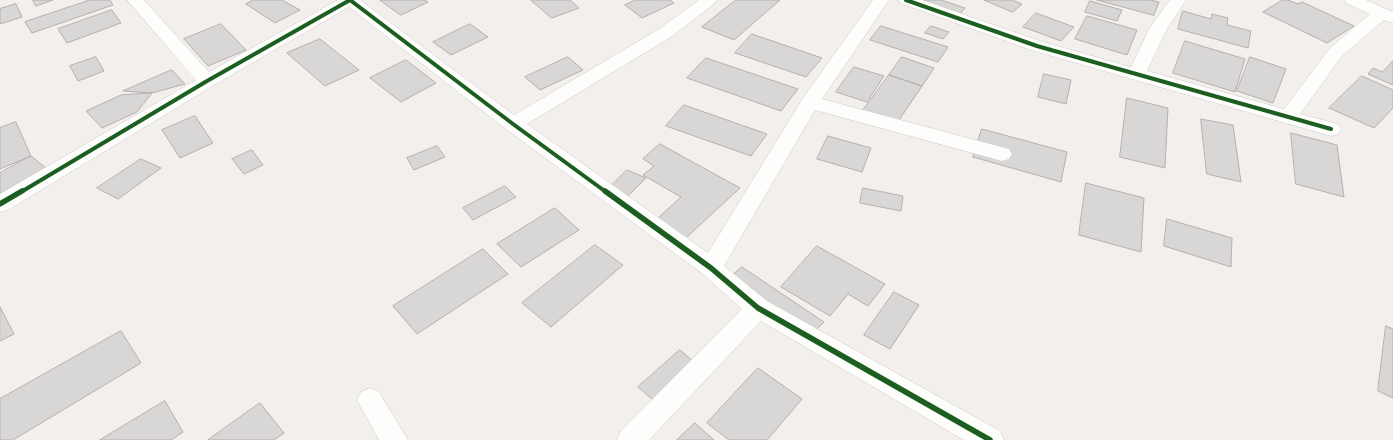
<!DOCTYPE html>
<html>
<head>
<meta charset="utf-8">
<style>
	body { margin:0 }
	canvas { display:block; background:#f3efed }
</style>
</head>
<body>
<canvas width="1393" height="440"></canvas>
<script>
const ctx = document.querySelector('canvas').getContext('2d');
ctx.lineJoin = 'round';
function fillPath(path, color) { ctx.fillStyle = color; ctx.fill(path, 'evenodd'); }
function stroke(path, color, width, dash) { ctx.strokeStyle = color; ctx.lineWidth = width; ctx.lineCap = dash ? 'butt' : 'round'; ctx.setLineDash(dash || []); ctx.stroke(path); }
const building = new Path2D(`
	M33,0H53L36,6Z
	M90,0H110L113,5L32,33L25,22Z
	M254,0H282L300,10L275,23L246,4Z
	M380,0H425L428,2L401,15Z
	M531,0H570L579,8L552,18Z
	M636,0H670L674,3L642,18L625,5Z
	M736,0H780L734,40L702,27Z
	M900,0H941L965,8L954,21L899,2Z
	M984,0H1012L1022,4L1013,12Z
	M1097,0H1150L1159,2L1154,15Z
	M1283,0H1288L1298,4L1302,2L1354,26L1327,43L1263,12Z
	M1090,1L1122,10L1117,21L1085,12Z
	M16,4L22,17L0,24V9Z
	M112,10L121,23L67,43L58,29Z
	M1183,11L1211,19L1212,14L1228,18L1227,25L1251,31L1248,48L1178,29Z
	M1036,13L1074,27L1061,41L1023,27Z
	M1087,16L1137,30L1127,55L1075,39Z
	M221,24L246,50L208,66L184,39Z
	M470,24L488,37L451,55L433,42Z
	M881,26L948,47L938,62L870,40Z
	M931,26L949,32L943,39L925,33Z
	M752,34L822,58L806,77L735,53Z
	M320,39L359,70L325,86L287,53Z
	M1185,41L1245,59L1235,92L1173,73Z
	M96,57L104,71L78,81L70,66Z
	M568,57L583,70L540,90L525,77Z
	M902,57L934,68L922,86L889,75Z
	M1250,57L1286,69L1273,103L1237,91Z
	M706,58L798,89L781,111L687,78Z
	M406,60L436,83L401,102L370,78Z
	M1393,61V85L1368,74L1373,68L1382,72Z
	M854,67L884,76L867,102L836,92Z
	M172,70L185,84L152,93L123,91Z
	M1044,74L1071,80L1066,104L1038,97Z
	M889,75L922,86L893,129L858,117Z
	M1362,76L1393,90V108L1374,128L1329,108Z
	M152,93L137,112L102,128L86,111L121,95Z
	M1127,98L1168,108L1165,168L1120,157Z
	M684,105L767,134L751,156L666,126Z
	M195,116L213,143L180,158L162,130Z
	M1201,119L1233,125L1241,182L1207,174Z
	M16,122L31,156L0,169V128Z
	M982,129L1067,152L1061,182L973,157Z
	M1291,133L1337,145L1344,197L1296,184Z
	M828,136L871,148L862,172L817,159Z
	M660,144L740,188L675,248L645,230L681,197L643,175L654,166L643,159Z
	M437,146L445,157L414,170L407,158Z
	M252,150L263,165L244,174L232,159Z
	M31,156L47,169L0,195V173Z
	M141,159L161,168L118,199L97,188Z
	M627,170L646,178L619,205L601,196Z
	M1086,183L1144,198L1141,252L1079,235Z
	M505,186L516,197L473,220L463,208Z
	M863,188L903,196L901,211L860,203Z
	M555,208L579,230L521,267L497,244Z
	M1167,219L1232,238L1231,267L1164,246Z
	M595,245L623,265L551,327L522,303Z
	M817,246L885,284L868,306L848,294L830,316L781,287Z
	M483,249L508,274L417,334L393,306Z
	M742,267L824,322L803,343L721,286Z
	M894,292L919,305L890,349L864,335Z
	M0,307L14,334L0,341Z
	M1386,326L1393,329V398L1378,391Z
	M121,331L141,363L13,440H0V399Z
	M680,350L701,368L660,406L638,387Z
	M758,368L802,399L767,440H729L707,423Z
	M165,401L183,432L171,440H100Z
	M260,403L284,433L274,440H208Z
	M695,423L714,440H677Z`);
const minor = new Path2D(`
	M127,0H144L209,72L338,0H360L514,115L659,29L699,0H717L715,3L671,37L527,124L708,253L803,98L873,0H889L822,99L1009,149L1012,154L1009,159L1002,161L815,110L724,266L767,301L1000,431L1004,440H964L761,321L649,440H617L621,431L742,309L703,274L506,129L349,7L214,85L8,210L0,212V194L196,80Z
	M898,0H922L1043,42L1131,67L1149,29L1170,0H1186L1167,29L1147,71L1284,109L1330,48L1370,14L1346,3L1344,0H1366L1393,12V23L1384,20L1342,56L1300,114L1338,124L1341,129L1338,134L1331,136L1031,50L900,3Z
	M370,388L379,392L408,440H379L357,400L361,392Z`);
const cyclewayFar1 = new Path2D(`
	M350,0L513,124L606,192
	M906,0L1037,46L1331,129
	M21,192L207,81L350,0`);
const cycleway = new Path2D(`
	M605,191L711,268L758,308L990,440
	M0,204L22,191`);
fillPath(building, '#d9d6d6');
stroke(building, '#b4b0b0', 1);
stroke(minor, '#cdcac8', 1);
fillPath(minor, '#fdfdfc');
stroke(cyclewayFar1, '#1b5e20', 4);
stroke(cycleway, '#1b5e20', 5.5);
</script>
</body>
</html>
